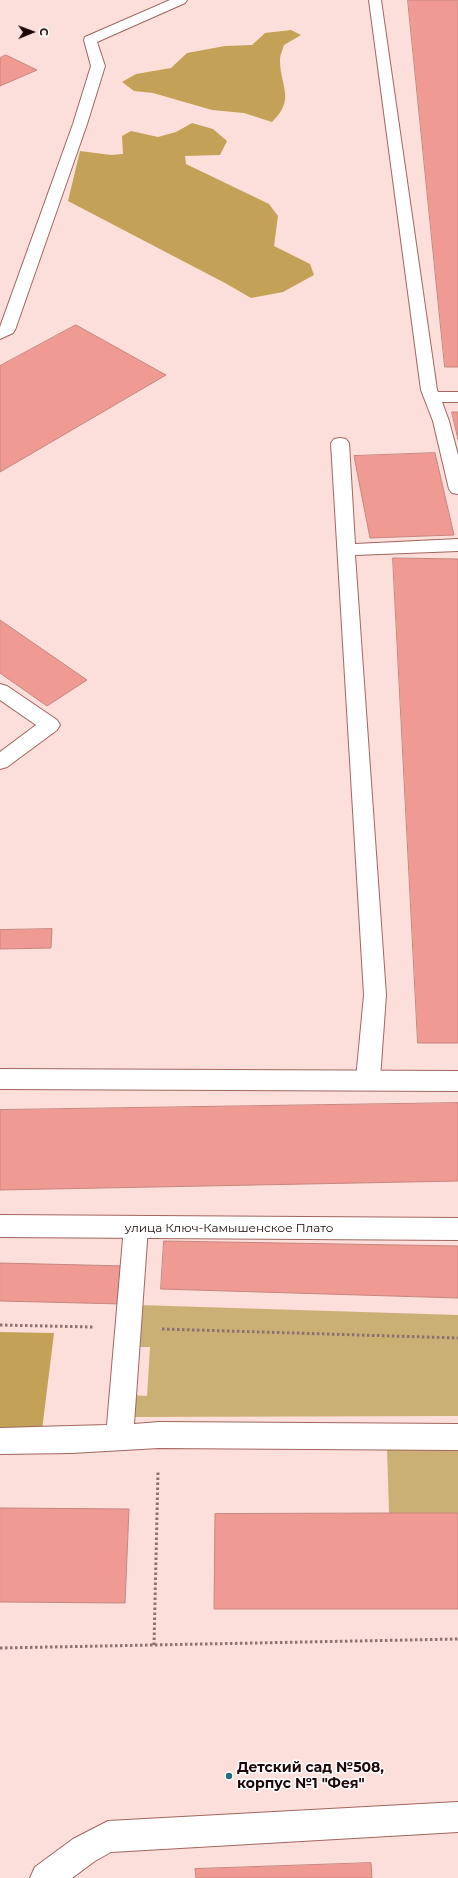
<!DOCTYPE html>
<html>
<head>
<meta charset="utf-8">
<style>
	body { margin:0 }
	#map { position:relative; width:458px; height:1878px; overflow:hidden; background:#fcdfdb; font-family:Montserrat,sans-serif }
	canvas { display:block }
	.north { position:absolute; left:12px; top:12px; width:40px; height:40px; -webkit-text-stroke:3px #fff; paint-order:stroke; rotate:89deg; font-size:11px; font-weight:700; line-height:16px; text-align:center; color:#1e0706 }
	.north::after { content:''; display:block; margin:auto; width:14px; height:18px; background:#1e0706; clip-path:polygon(50% 0,100% 100%,50% 72%,0 100%) }
</style>
</head>
<body>
<div id="map">
<canvas width="458" height="1878"></canvas>
<div class="north">С</div>
</div>
<script>
const ctx = document.querySelector('canvas').getContext('2d');
ctx.lineJoin = 'round';
function fillPath(path, color) { ctx.fillStyle = color; ctx.fill(path, 'evenodd'); }
function stroke(path, color, width, dash) { ctx.strokeStyle = color; ctx.lineWidth = width; ctx.lineCap = dash ? 'butt' : 'round'; ctx.setLineDash(dash || []); ctx.stroke(path); }
function drawText(font, color, halo, rows, align = 'center') {
  ctx.font = font + ' Montserrat,sans-serif'; ctx.lineWidth = 3; ctx.setLineDash([]); ctx.textBaseline = 'middle'; ctx.strokeStyle = halo; ctx.fillStyle = color; for (const [text, x, y, turn = 0] of rows) {
    ctx.save(); ctx.translate(x, y); ctx.rotate((+turn || 0) * Math.PI / 180); ctx.textAlign = isNaN(turn) ? turn : align; if (halo) ctx.strokeText(text, 0, 0); ctx.fillText(text, 0, 0); ctx.restore();
  }
}
const green = new Path2D(`
	M138,1305L458,1315V1416L129,1417L132,1395L147,1396L150,1347H136Z
	M387,1447H458V1513H389Z`);
const forest = new Path2D(`
	M291,30L301,35L284,45C283,49 280,55 280,60C280,86 296,99 272,122L244,113L212,110L153,93L134,91L122,82L136,74L171,68L187,53L225,46L252,45L265,33Z
	M192,123L213,129L227,141L220,155L185,156L186,164L269,204L278,216L274,246L310,264L314,275L283,292L251,298L225,283L68,201L80,151L111,155L123,154L122,136L131,131L158,137L176,132Z
	M0,1332L54,1333L42,1430L0,1436Z`);
const building = new Path2D(`
	M408,0H458V367H445Z
	M6,55L37,70L0,86V58Z
	M76,325L166,375L0,472V366Z
	M452,412H458V439Z
	M435,453L454,535L370,538L354,456Z
	M393,558L458,559V1043H418Z
	M0,620L87,680L47,706L0,673Z
	M52,929L51,948L0,949V930Z
	M458,1103V1181L0,1190V1110Z
	M164,1241L458,1246V1298L161,1289Z
	M0,1263L126,1266L123,1304L0,1301Z
	M0,1508L129,1509L125,1603L0,1602Z
	M389,1513H458V1609H214L215,1514Z
	M371,1863L372,1878H196L195,1869Z`);
const path = new Path2D(`
	M0,1325L93,1327
	M162,1329L458,1338
	M154,1645L158,1471
	M0,1648L458,1639`);
const service = new Path2D(`
	M170,0H187L185,3L97,42L105,66L87,124L15,330L13,333L0,339V327L73,124L91,66L84,40L85,37Z
	M369,0H381L437,390L438,392H458V402H442L449,421L458,455V494L452,493L449,489L433,421L421,390Z
	M340,438L346,439L349,443L355,544L458,539V551L355,555L386,995L380,1079L376,1086L368,1089L360,1086L356,1079L364,995L331,443L334,439Z
	M0,684L7,686L57,720L60,725L57,730L7,767L0,769V752L36,725L0,700Z
	M136,1216L145,1219L148,1227L134,1424L159,1422L458,1424V1450L159,1448L71,1453L0,1454V1428L107,1425L124,1227L127,1219Z
	M458,1802V1832L111,1852L95,1861L72,1878H30L35,1867L73,1839L108,1821Z`);
const minor = new Path2D(`
	M0,1069L458,1071V1091L0,1089Z
	M0,1215L458,1218V1240L0,1237Z`);
const markers = [
	[229,1776,4,"#256f77"]
];
const streetNames = [
	["улица Ключ-Камышенское Плато",229,1228]
];
const nearPoinames = [
	["Детский сад №508,",237,1768],
	["корпус №1 \"Фея\"",237,1784]
];
fillPath(green, '#cbb076');
fillPath(forest, '#c3a156');
fillPath(building, '#ef9a92');
stroke(building, '#c7867f', 1);
stroke(service, '#a3655f', 2);
stroke(minor, '#a3655f', 2);
stroke(path, '#8c726f', 3, [2.5, 2.5]);
fillPath(service, '#fff');
fillPath(minor, '#fff');
for (const [x, y, r, color] of markers) { const dot = new Path2D(); dot.arc(x, y, r, 0, 2 * Math.PI); ctx.fillStyle = color; ctx.fill(dot); stroke(dot, '#fff', 1.5); }
drawText('12px', '#1e0706', '#fff', streetNames);
drawText('bold 14px', '#1e0706', '#fff', nearPoinames, 'left');
</script>
</body>
</html>
